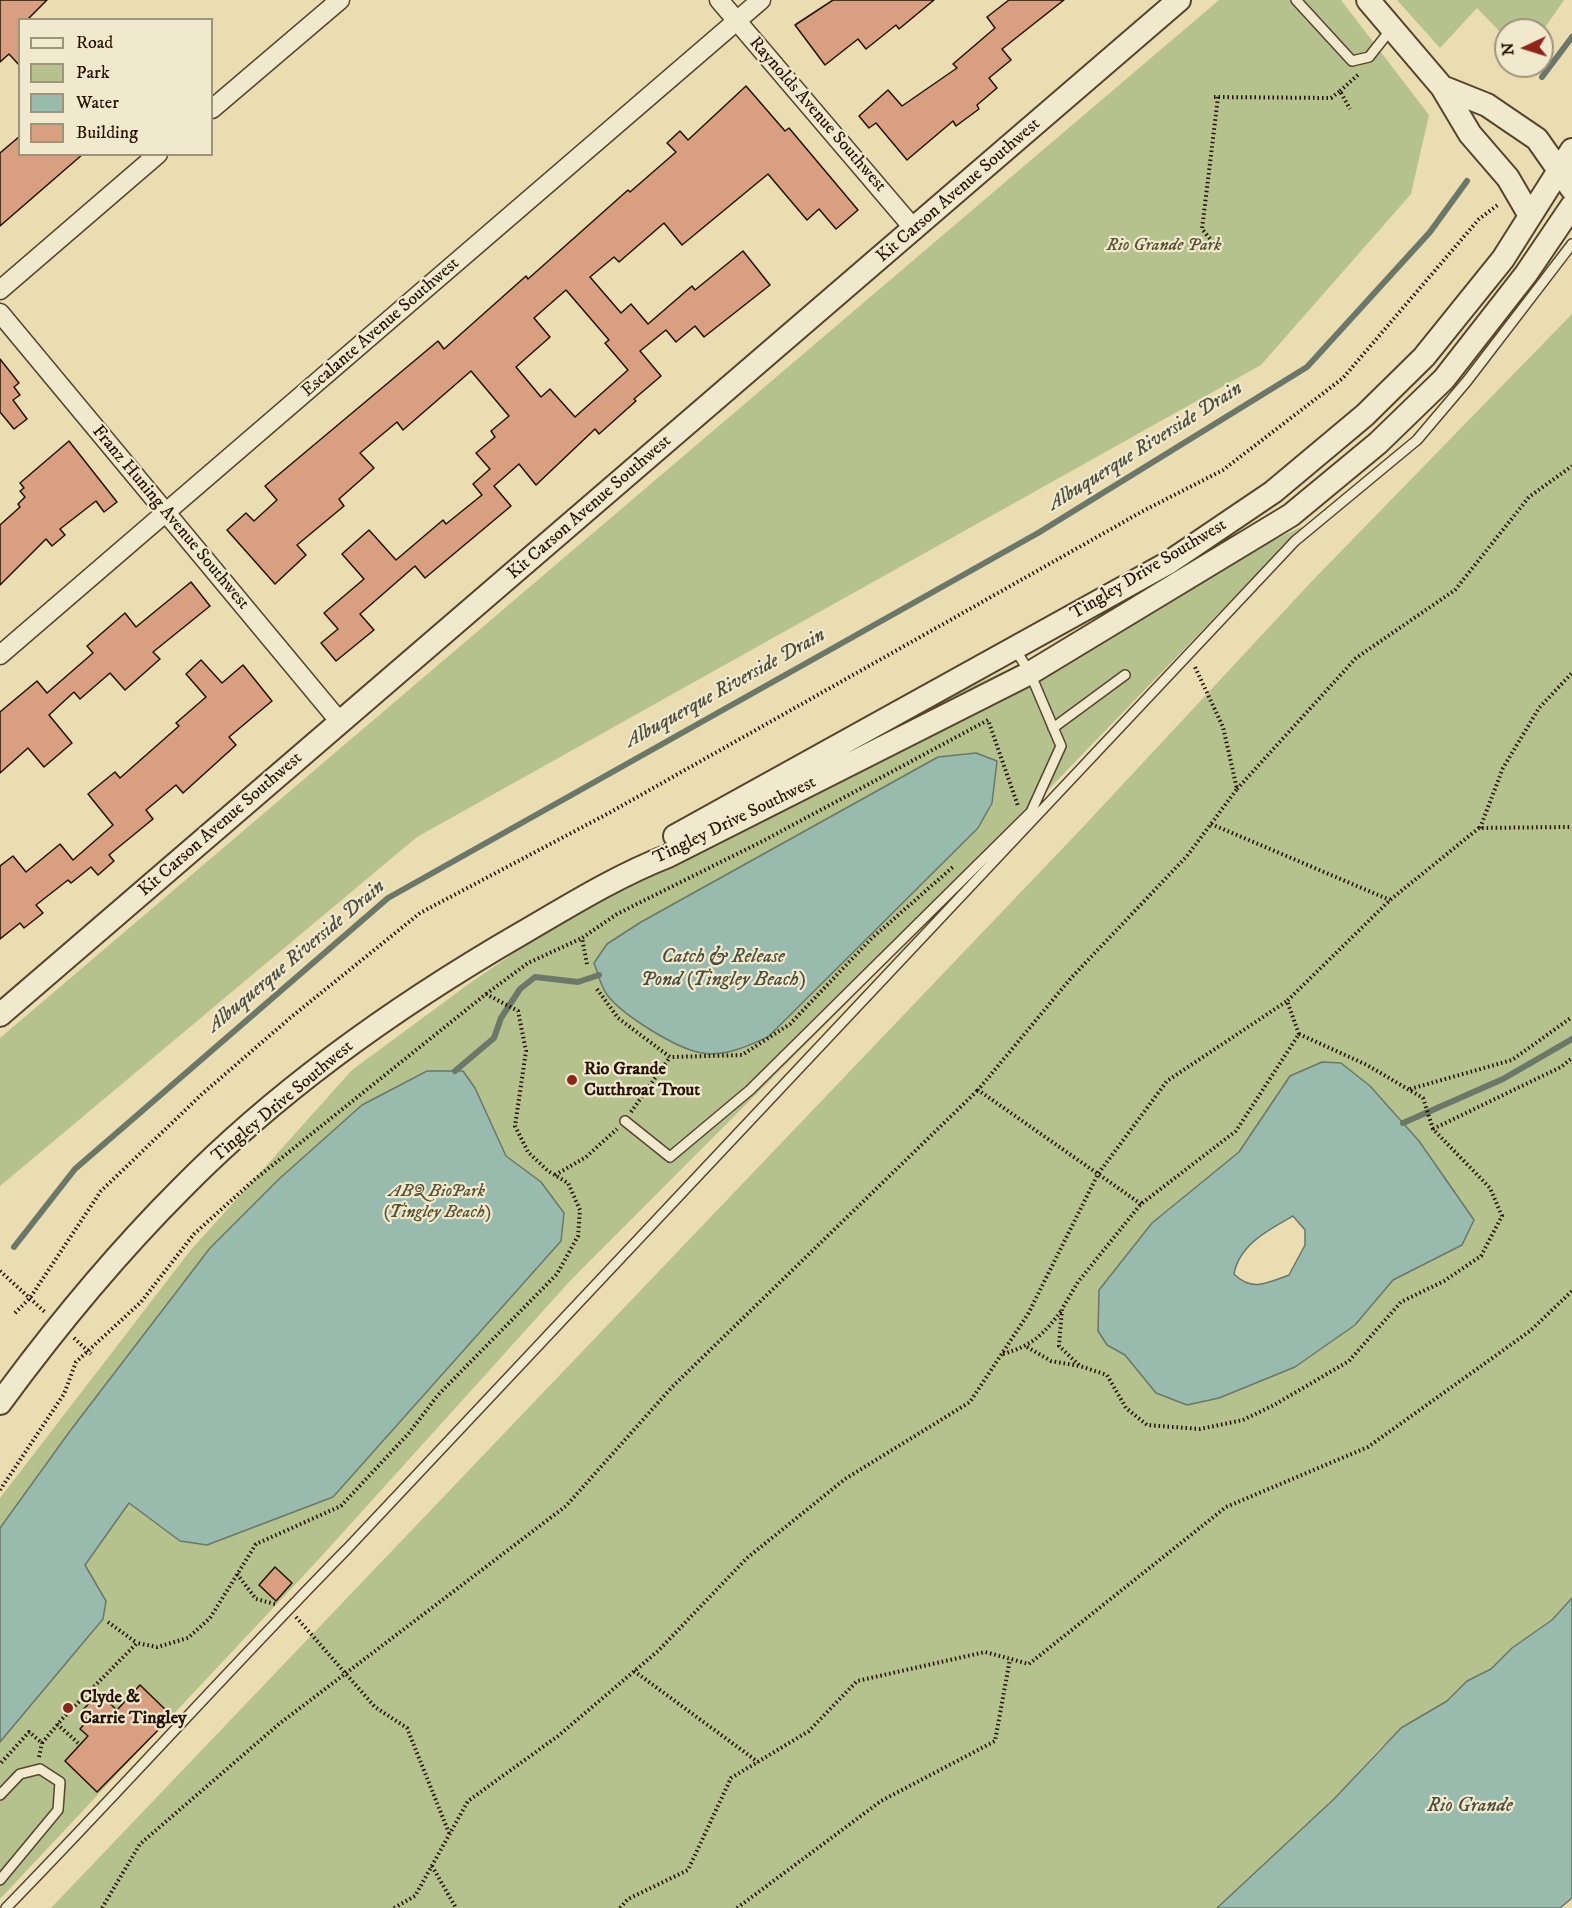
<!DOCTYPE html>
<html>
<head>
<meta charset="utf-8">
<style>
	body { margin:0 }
	#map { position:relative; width:1572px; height:1908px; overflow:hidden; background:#eaddb2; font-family:"IM FELL DW Pica",serif }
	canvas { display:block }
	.legend { position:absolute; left:18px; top:18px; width:195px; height:138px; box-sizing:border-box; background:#f1e9cd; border:2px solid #9f937b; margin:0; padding:8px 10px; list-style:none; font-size:18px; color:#251201 }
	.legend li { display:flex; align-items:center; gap:12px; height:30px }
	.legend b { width:30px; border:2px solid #9f937b }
	.north { position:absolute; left:1494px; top:18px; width:60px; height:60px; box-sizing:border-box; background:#f1e9cd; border:2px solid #9f937b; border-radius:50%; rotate:266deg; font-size:16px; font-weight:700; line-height:24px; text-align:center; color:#251201 }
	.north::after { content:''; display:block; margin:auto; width:21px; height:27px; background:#8f2418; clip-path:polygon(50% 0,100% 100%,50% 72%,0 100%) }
</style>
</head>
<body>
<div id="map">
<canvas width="1572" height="1908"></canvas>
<ul class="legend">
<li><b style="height:8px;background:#f1e9cd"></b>Road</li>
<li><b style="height:16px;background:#b5c28e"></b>Park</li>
<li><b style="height:16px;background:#98bbae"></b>Water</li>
<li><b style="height:16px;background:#d8a081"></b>Building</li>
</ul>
<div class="north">N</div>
</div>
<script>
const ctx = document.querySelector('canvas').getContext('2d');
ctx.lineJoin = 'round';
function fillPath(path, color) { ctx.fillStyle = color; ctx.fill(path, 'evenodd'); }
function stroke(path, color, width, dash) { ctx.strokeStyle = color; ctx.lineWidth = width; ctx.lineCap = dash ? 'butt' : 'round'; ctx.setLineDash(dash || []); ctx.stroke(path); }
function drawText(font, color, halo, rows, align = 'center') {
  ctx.font = font + ' "IM FELL DW Pica",serif'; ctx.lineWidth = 4.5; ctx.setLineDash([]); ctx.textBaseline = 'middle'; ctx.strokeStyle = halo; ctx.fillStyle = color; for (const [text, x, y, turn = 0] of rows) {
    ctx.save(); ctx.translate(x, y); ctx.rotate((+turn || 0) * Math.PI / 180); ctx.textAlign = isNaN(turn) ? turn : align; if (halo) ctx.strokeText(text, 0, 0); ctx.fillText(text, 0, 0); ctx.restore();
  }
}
const green = new Path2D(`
	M1219,0H1341L1429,115L1411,194L1261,365L417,837L0,1186V1038Z
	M1397,0H1564L1542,32V30H1506V38L1477,8L1440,48Z
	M1572,314V1598L1552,1620L1512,1648L1491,1669L1467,1681L1447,1701L1382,1746L1334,1799L1217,1908H51L1083,827L1314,579ZM1290,1076L1403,1123L1474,1220L1461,1245L1393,1280L1355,1325L1295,1367L1156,1393L1125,1355L1152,1223L1239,1152Z
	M1303,526L904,939L848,1002L570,1281L319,1559L0,1899V1498L190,1251L352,1070L470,983L738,800Z`);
const water = new Path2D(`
	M976,753L997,761L992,803L978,828L768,1037C748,1046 724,1057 702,1053C677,1049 624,1016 608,996C601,988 598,973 594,963L607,944L641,922L938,757Z
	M1322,1062L1341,1063L1370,1086L1419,1141L1474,1220L1462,1245L1393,1280L1355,1325L1295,1367L1219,1398L1187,1405L1156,1393L1125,1355L1107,1345L1098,1331L1099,1290L1152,1223L1239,1152L1290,1076ZM1293,1216L1305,1230V1245L1289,1275C1267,1283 1252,1292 1234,1274C1239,1245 1268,1230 1293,1216Z
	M427,1071H463L475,1088L506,1156L541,1182L564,1213L561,1241L333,1497L207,1545L180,1541L129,1503L85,1565L106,1601L103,1619L0,1742V1528L70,1431L210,1248L279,1179L362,1105Z
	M1572,1598V1898L1560,1908H1217L1334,1799L1401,1728L1447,1701L1467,1681L1491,1669L1512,1648L1552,1620Z`);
const stream = new Path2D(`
	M1542,77L1572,37
	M455,1071L494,1038L501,1018L520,989L535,977L578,982L599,975
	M1403,1123L1503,1079L1572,1039
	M14,1247L75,1169L388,898L1038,533L1307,367L1430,232L1467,181`);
const building = new Path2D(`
	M0,0H47L27,20H20V66L9,54L0,62Z
	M833,0H934L899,29L896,25L866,49L858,39L825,65L795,25Z
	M1009,0H1064L1002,49L1011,60L989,78L997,88L977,105L979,109L956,126L953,121L907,160L876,123L869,128L859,116L888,90L902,106L957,68L953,64L995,28L987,17Z
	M746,86L785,131L789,128L858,210L836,229L819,209L807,220L768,174L682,245L664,223L619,262L614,257L590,277L621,313L631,304L648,324L692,286L695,290L743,251L770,285L704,337L695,326L676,342L666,330L640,351L661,376L634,399L636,401L599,434L595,429L536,485L519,464L494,486L511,506L425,578L415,566L360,614L374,630L336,661L321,643L338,629L324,613L364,579L342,554L369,530L396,560L443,520L446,524L482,495L473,484L490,469L476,453L495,437L491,431L509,416L471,371L403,430L397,422L360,453L374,468L339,499L344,506L297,545L306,555L275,584L227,530L246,513L254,521L277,500L265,486L438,341L444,349L526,276L528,279L628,190L630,192L676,152L667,143L680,131L688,140ZM566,290L609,340L605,343L628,370L575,417L550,389L541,397L516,367L550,337L534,318Z
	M20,136V154H83L0,226V153Z
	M0,359L19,383L14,387L20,395L13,400L27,419L14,429L0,412Z
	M69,441L117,502L104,512L96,501L60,529L65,535L52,546L46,539L0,585V525L20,507L18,504L25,497L20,491L24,488L20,483Z
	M191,582L210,606L153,652L160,659L125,690L110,673L80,699L74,692L49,715L72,743L44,767L28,748L0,773V712L37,681L47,693L93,653L87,646L125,613L136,627Z
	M201,660L222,683L243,665L272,701L229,737L236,745L183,793L176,785L146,810L153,819L109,855L114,861L98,875L91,867L71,883L68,880L36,905L43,913L24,928L20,923L0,939V866L13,856L26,872L60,844L73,860L113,825L88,794L115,772L120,778L179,726L176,723L206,697L186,674Z
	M275,1567L292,1583L276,1601L259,1585Z
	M140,1685L172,1716L97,1792L65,1761L88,1736L80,1729L88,1720L80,1713L93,1699L100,1706L106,1700L117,1710Z`);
const path = new Path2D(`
	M1340,91L1360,73
	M1214,97L1331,98L1340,91L1350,109
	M1218,97L1202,229L1220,251
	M1237,789L1356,658L1455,590L1529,497L1572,466
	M1211,824L1390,900
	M1480,828L1503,768L1539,708L1572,673
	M587,964L582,938L617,914L763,841L988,720L1018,806
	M597,989L618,1018L670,1057L742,1055L790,1024L872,938L954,866
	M486,994L528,963L582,938
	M1299,1034L1367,1065L1423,1098L1433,1129L1490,1188L1502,1216L1481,1256L1444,1281L1401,1302L1349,1361L1274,1405L1243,1420L1200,1429L1147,1425L1126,1408L1107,1375L1080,1366L1059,1346L1062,1309L1078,1282L1141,1204L1236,1131Z
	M1299,1034L1287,1001L1390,900L1479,828L1570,827
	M1410,1089L1512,1060L1572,1017
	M631,1112L670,1057
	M1433,1129L1561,1067L1572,1058
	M555,1175L586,1157L617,1129
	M1141,1204L978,1090L1071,978L1187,856L1237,789L1223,727L1195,667
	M0,1271L46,1313
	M15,1313L30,1298L101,1191L201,1095L290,1018L420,913L609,813L1143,511L1223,470L1343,378L1479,219L1499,204
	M74,1338L91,1354
	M1027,1347L1051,1361L1079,1366
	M1003,1354C1033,1345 1043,1335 1062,1310
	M0,1490L64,1394L76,1362L141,1302L194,1234L254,1180L486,994L518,1011L526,1051L515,1126L528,1152L548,1171L568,1183L580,1210L578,1236L557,1274L438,1395L409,1433L341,1506L256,1544L210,1618L188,1638L157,1647L137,1643L62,1719L42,1743L29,1732L0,1764
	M237,1574L256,1599L275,1604
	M296,1617L375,1707L407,1728L449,1833
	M108,1622L137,1643
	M634,1671L758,1762
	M57,1724L78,1743
	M39,1757L42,1743
	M432,1866L456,1908
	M102,1908L140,1844L279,1724L566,1506L672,1387L978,1090
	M394,1908L415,1896L468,1801L558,1736L658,1651L747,1558L845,1479L970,1402L1028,1314L1098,1174L1167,1081L1287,1001
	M620,1908L628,1899L688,1870L731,1778L809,1731L857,1681L985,1652L1029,1664L1226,1507L1368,1447L1530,1331L1572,1291
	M737,1908L881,1801L995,1741L1010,1659`);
const service = new Path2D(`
	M1296,0L1352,61L1369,57L1392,28
	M1053,728L1125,675
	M625,1121L670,1157L750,1090L1031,812L1061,746L1030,673L1015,649
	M0,1795L20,1774L40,1769L60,1782L58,1810L0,1880
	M6,1908C121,1790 231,1667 347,1549L1295,541L1417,440L1467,381L1572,244`);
const minor = new Path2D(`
	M719,0L915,230
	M212,109L340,0
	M0,290L158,154
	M0,313L340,722
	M0,655L761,0`);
const tertiary = new Path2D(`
	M1368,0L1442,87L1470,134L1508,178L1529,214
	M1442,87L1487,105L1537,139L1572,189
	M675,836L1168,563L1273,492L1365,415L1424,357L1503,259L1572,150
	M0,1015L1179,0
	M0,1403C55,1328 116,1254 181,1189C281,1087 401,1003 524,932C572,904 617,876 668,856L1030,673L1291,515L1378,443L1444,379L1526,274L1572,206`);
const markers = [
	[572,1080,6,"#8f2418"],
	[68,1708,6,"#8f2418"]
];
const streetNames = [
	["Raynolds Avenue Southwest",817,115,49],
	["Kit Carson Avenue Southwest",959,191,-41],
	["Escalante Avenue Southwest",381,328,-41],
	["Kit Carson Avenue Southwest",590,508,-41],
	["Franz Huning Avenue Southwest",170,518,50],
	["Tingley Drive Southwest",1149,570,-31],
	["Tingley Drive Southwest",735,821,-26],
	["Kit Carson Avenue Southwest",221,825,-41],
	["Tingley Drive Southwest",283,1102,-40]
];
const parkNames = [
	["Rio Grande Park",1164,246],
	["ABQ BioPark",437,1192],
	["(Tingley Beach)",437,1213]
];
const poiNames = [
	["Rio Grande",584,1070],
	["Cutthroat Trout",584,1091],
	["Clyde &",80,1698],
	["Carrie Tingley",80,1719]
];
const waterNames = [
	["Albuquerque Riverside Drain",1146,447,-32],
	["Albuquerque Riverside Drain",726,689,-29],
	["Albuquerque Riverside Drain",297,957,-40],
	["Catch & Release",723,958],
	["Pond (Tingley Beach)",723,981],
	["Rio Grande",1470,1807]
];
fillPath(green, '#b5c28e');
fillPath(water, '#98bbae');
stroke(water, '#6a7769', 1.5);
stroke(stream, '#6a7769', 6);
fillPath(building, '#d8a081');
stroke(building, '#251201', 1.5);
stroke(service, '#56452d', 12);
stroke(minor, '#56452d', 21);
stroke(tertiary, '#56452d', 26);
stroke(path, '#251201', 4, [1.5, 3]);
stroke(service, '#f1e9cd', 9);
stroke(minor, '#f1e9cd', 18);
stroke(tertiary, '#f1e9cd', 22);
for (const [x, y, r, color] of markers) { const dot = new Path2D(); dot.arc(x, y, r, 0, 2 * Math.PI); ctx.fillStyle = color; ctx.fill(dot); stroke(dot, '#f1e9cd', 2); }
drawText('18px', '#251201', '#f1e9cd', streetNames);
drawText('italic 18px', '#575032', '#f1e9cd', parkNames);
drawText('bold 18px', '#251201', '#f1e9cd', poiNames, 'left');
drawText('italic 20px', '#4d4d3e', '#f1e9cd', waterNames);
</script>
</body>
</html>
